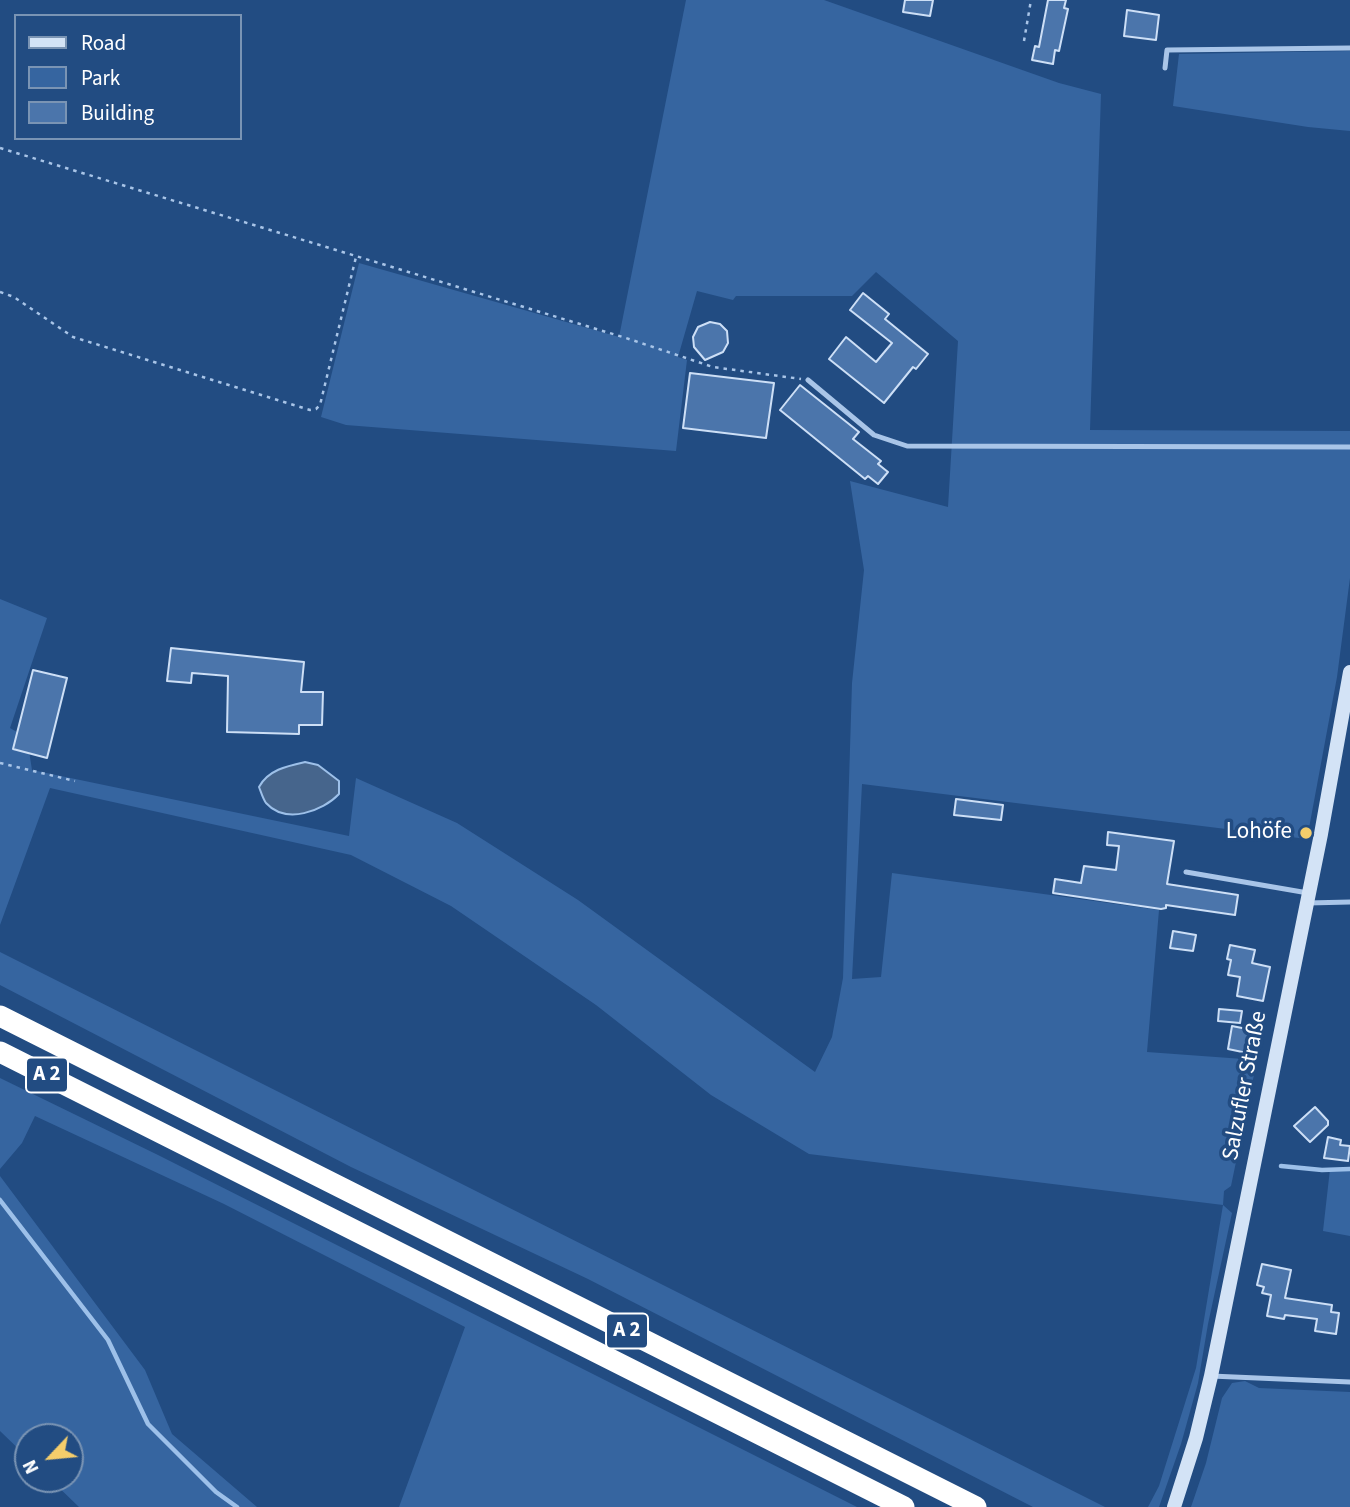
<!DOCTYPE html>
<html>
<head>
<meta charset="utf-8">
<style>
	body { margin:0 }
	#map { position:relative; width:1350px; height:1507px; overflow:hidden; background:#224c82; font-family:"Source Sans 3",sans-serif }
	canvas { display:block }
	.legend { position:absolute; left:14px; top:14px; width:228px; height:126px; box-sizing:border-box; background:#224c82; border:2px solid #7a94b4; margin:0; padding:9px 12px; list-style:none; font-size:21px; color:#fff }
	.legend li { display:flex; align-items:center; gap:14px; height:35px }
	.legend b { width:35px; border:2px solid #7a94b4 }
	.north { position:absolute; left:14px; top:1423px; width:70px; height:70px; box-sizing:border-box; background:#224c82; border:2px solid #7a94b4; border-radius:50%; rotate:244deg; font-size:19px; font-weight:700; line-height:28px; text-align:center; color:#fff }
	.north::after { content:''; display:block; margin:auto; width:24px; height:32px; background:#f4cd6b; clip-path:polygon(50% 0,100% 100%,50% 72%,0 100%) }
</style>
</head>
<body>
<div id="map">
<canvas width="1350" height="1507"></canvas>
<ul class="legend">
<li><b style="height:9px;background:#d3e3f6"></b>Road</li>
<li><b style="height:19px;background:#3665a0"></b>Park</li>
<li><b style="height:19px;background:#4b75ab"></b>Building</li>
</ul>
<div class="north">N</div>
</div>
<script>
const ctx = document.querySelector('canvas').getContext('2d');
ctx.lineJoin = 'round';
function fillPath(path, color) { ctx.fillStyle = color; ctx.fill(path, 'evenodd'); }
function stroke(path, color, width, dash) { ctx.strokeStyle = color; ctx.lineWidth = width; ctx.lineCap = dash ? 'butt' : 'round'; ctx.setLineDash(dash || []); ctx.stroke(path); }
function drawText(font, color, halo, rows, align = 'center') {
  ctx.font = font + ' "Source Sans 3",sans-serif'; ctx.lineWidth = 7; ctx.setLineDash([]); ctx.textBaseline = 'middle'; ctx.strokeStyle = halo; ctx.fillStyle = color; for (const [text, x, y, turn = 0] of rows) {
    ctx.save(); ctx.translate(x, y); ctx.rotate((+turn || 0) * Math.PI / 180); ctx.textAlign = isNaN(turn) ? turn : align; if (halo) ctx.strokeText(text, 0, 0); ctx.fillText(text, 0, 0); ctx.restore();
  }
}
const green = new Path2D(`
	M686,0H824L1059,83L1101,94L1090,430L1350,431V578L1337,677L1307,839L862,784L852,979L881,977L892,873L1159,910L1147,1052L1257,1060L1231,1186L1224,1191L1223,1205L1232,1213L1208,1324L1198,1383L1181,1444L1159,1507H1148L1159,1486L1196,1368L1223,1205L809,1154L711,1095L596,1005L451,906L351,855L50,788L0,925V599L47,618L10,728L27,738L32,770L349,836L356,778L457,823L578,900L815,1072L832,1037L843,978L852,683L864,570L850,481L948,507L958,341L876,272L852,296H736L733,300L697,291L678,357L687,360L676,451L346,425L321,417L359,263L619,337Z
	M1350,51V131L1308,127L1173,106L1179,54Z
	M0,952L1105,1507H1033L588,1279L351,1167L0,985Z
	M0,1078L158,1155L857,1507H399L465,1327L224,1204L35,1116L22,1143L0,1169Z
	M1330,1169L1350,1170V1236L1323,1231Z
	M0,1176L145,1370L172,1434L257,1507H79L50,1479H70V1437H28V1458L0,1431Z
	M1245,1381L1259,1388L1350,1392V1507H1191L1206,1463L1222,1398L1232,1383Z`);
const water = new Path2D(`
	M305,762L318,765L339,781V794C323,811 286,825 266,803C263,799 261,792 259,787C268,770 287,766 305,762Z`);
const stream = new Path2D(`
	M1281,1166L1322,1170L1350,1169
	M0,1200L108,1340L148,1424L216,1492L237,1507`);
const building = new Path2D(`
	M905,0H933L930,16L903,12Z
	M1048,0H1066L1064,8L1068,9L1059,51L1055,50L1053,64L1032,60L1035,46L1039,47Z
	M1127,10L1159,15L1156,40L1124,36Z
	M863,293L889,314L885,319L928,354L916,369L913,367L884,403L829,359L846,337L876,362L892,343L850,310Z
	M710,322L720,324L727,331L728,343L723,352L705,360L694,347L693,337L698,327Z
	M690,373L774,383L766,438L683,428Z
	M800,385L859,432L853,439L881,461L878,464L888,472L878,484L868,476L865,479L780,410Z
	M171,648L304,662L301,692H323L322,725H299V734L227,732L228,676L192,673L191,683L167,681Z
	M33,670L67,678L47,758L13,749Z
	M956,799L1003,805L1001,820L954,815Z
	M1108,832L1174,841L1167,884L1238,895L1235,915L1166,905V908L1161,909L1053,893L1055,879L1081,883L1084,866L1116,870L1119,846L1107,845Z
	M1173,931L1196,935L1193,951L1170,948Z
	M1230,945L1255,950L1252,963L1270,967L1263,1001L1237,996L1240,977L1228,975L1231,960L1227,959Z
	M1219,1009L1242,1011L1240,1023L1218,1021Z
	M1232,1026L1257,1031L1252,1054L1228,1049Z
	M1315,1107L1328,1121V1125L1310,1142L1294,1126Z
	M1328,1137L1341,1140L1340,1145L1350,1146L1348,1161L1324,1158Z
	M1262,1264L1291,1270L1285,1298L1332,1305L1331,1312L1339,1313L1336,1334L1315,1331L1317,1319L1285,1315L1284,1319L1267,1316L1271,1295L1262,1293L1264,1287L1257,1285Z`);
const path = new Path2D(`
	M1024,41L1031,0
	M0,148L626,338L713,367L801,379
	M0,292L14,297L73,337L310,410L316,409L320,405L356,257
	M0,763L75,781`);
const service = new Path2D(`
	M1165,68L1167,50L1350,48
	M808,380L874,435L907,446L1350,447
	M1186,872L1308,893
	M1308,903L1350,902
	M1211,1376L1350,1382`);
const secondary = new Path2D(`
	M1174,1507L1196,1438L1211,1376L1321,834L1350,672`);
const motorway = new Path2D(`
	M0,1016L976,1507
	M0,1052L904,1507`);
const markers = [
	[1306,833,7,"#f4cd6b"]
];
const shields = [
	[47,1075,42],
	[627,1331,42]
];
const shieldNames = [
	["A 2",47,1075],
	["A 2",627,1331]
];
const poiNames = [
	["Lohöfe",1292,833]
];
const streetNames = [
	["Salzufler Straße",1246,1086,-79]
];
fillPath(green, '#3665a0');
fillPath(water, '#46658c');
stroke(water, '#9dc0e9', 2);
stroke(stream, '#9dc0e9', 4.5);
fillPath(building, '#4b75ab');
stroke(building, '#cddff6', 2);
stroke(path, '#a9c5e8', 2.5, [3.5, 5]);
stroke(service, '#a9c5e8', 5);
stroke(secondary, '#d3e3f6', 14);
stroke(motorway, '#fff', 21);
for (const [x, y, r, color] of markers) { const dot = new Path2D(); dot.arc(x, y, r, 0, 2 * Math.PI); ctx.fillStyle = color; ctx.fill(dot); stroke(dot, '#224c82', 2.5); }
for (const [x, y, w] of shields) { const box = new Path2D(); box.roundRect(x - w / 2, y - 17.5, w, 35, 5); ctx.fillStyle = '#224c82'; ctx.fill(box); stroke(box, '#fff', 2); }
drawText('bold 21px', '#fff', null, shieldNames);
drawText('23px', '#fff', '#224c82', poiNames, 'right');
drawText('23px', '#fff', '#224c82', streetNames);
</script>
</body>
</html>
